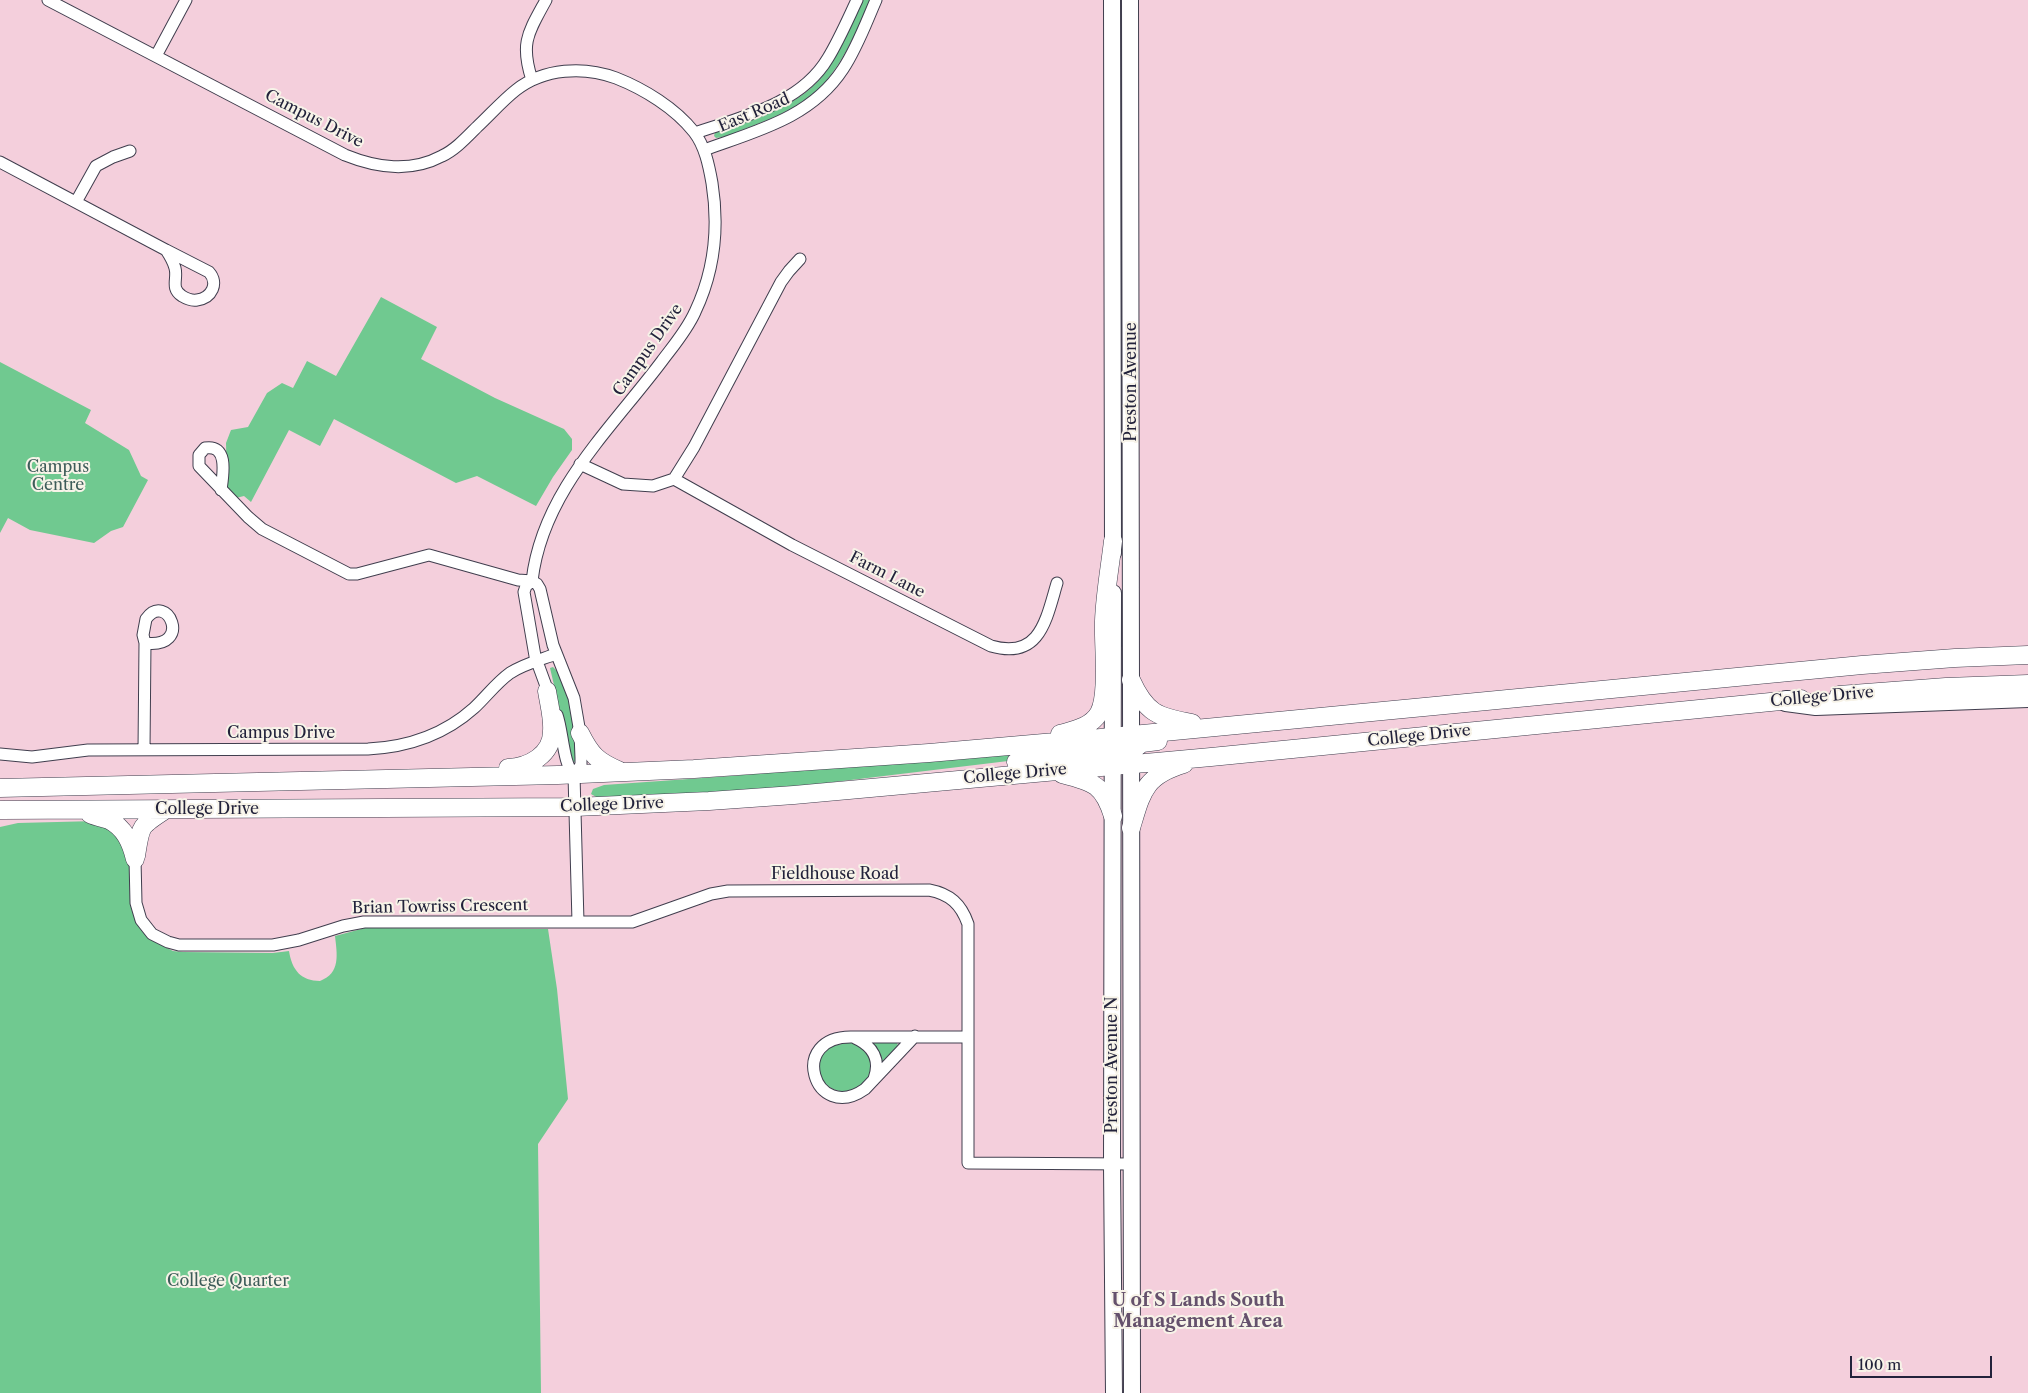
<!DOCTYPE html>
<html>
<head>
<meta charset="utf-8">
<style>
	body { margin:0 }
	#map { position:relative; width:2028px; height:1393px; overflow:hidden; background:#e7e0bd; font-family:"Libre Caslon Text",serif }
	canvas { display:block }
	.scale { position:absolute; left:1850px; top:1356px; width:142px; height:22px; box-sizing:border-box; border:2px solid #22223b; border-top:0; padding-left:6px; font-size:15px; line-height:18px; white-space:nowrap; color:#22223b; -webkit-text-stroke:4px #f7f3e8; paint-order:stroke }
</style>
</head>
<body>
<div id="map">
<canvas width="2028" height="1393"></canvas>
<div class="scale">100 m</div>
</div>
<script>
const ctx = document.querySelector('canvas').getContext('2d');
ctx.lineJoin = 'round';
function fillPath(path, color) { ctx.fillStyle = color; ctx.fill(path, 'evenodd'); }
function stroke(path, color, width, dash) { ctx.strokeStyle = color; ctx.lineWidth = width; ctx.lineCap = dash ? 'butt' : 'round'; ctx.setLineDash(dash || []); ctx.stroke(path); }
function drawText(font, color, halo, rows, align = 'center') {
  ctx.font = font + ' "Libre Caslon Text",serif'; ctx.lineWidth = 4; ctx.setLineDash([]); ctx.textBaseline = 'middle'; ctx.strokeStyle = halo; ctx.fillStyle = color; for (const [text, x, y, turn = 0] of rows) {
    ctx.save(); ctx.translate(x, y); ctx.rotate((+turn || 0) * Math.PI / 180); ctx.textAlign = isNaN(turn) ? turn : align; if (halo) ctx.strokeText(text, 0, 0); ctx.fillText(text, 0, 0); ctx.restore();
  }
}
const built = new Path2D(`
	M0,0H2028V1393H0Z`);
const green = new Path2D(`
	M862,0H871C839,67 830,97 755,125C743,129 729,137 716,138L714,136L715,132C752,119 794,109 821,78C839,57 850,26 862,0Z
	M381,297L437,327L421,359L495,398L564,429L572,439V450L553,477L536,506L477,476L456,483L334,419L320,446L289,430L251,502L244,496L236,498L227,489L226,443L231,430L248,427L267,393L282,383L293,388L307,361L336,376Z
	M0,362L91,410L85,423L129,450L141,476L148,480L123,527L111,531L94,543L30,530L8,518L0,533Z
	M553,667C571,682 576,738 576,761L574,762H572L550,668Z
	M1068,746L1091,751L768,790L598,798L591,794L593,789L604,785L731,776Z
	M96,821L114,829L129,859L130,899L132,911L141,930L157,943L173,951L183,952L273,953L289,951C292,970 301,981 320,981C341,973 337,954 335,936L365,928L548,929L557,989L568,1099L538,1144L541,1393H0V827L18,823Z
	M851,1042L862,1045L873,1062C872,1067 871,1073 869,1078C855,1103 812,1091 819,1061C821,1056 825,1051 828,1047Z
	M874,1042H897L898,1046L882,1062L873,1045Z`);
const street = new Path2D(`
	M48,0L345,155C377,168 410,173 442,156C455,150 466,138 477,127C490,115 502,101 516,90C544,68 584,66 616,78C644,89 675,108 694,132C705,146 709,166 712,183C719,227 714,272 695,312C687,330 674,345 662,361C611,429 542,492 532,581L526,586L524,592L535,656L550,697
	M156,56L186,0
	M532,80C520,43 528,33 546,0
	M695,133C742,117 801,104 828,58C839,40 848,19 857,0
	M704,150C756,131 811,118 843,69C857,48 866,23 876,0
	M0,162L166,250
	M76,202L96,166L113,157L130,151
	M166,250L209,272C219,283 212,298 197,300C191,301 187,299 182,296C170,288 178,279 175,268C173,261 170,256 166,250Z
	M580,464L623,484L653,486L674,479L694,447L781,282L789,271L800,259
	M674,479L792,545L991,646C1040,660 1046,620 1057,583
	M221,490C223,475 229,444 205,448L199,455V466L248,517L262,529L349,574H357L429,555L518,580L532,581
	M532,581L537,584L540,589L553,645L574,698L580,733L581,758V765L574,775
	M557,715C563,732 563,764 574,775L578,922
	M144,750L145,643C194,649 167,590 146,619L143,635L145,643
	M0,754L32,757L88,750L368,749C408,747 444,735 474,708C486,697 496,683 510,673C524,664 540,660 556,654
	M135,859L136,903L141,920L152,934L168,942L179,945H273L299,940L343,926L364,922H632L711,894L728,891L929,890C950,894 961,904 968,924V1163L1131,1164
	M915,1036L865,1089C814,1125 786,1034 854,1037H967
	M855,1038C873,1046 881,1060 874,1079`);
const secondary = new Path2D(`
	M1112,0L1113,553
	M1130,0L1132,1393
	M1113,593L1112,1165L1114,1393`);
const primary = new Path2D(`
	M1131,680C1146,713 1157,717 1192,723
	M1839,695L1946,687L2028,684
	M580,733C591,755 597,761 620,771
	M1060,734C1074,730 1091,727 1099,713C1109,694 1103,644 1104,621C1105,594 1110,567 1113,541
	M1016,762L1101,750L1122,741
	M1114,765L1142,743L1158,741
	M508,768C529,767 552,755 552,731C553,718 549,704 547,691
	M1062,774C1093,782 1103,784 1113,816
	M0,788L558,775L694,769L929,753L1101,738L1862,665L1955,658L2028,655
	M0,810L575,807L709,801L794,795L1211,757L1801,699
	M90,814C96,817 103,818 109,820C125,828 131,843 135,859
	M1131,828C1142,792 1144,776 1184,764
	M136,856C141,825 139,827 165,810`);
const highway = new Path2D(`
	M1786,701L1816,705L2028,697`);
const streetNames = [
	["East Road",754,113,-23],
	["Campus Drive",314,119,27],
	["Campus Drive",648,350,-55],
	["Preston Avenue",1131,382,-90],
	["Farm Lane",887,575,27],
	["College Drive",1822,697,-5],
	["Campus Drive",281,733],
	["College Drive",1419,736,-6],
	["College Drive",1015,774,-5],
	["College Drive",612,805,-2],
	["College Drive",207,809],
	["Fieldhouse Road",835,874],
	["Brian Towriss Crescent",440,907,-1],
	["Preston Avenue N",1112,1065,-90]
];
const parkNames = [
	["Campus",58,467],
	["Centre",58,485],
	["College Quarter",228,1281]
];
const neighbourhoodNames = [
	["U of S Lands South",1198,1301],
	["Management Area",1198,1322]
];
fillPath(built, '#f4cfdc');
fillPath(green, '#70c990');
stroke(street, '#403e4e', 13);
stroke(secondary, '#403e4e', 18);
stroke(primary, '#403e4e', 19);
stroke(highway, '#403e4e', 22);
stroke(street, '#fff', 11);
stroke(secondary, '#fff', 16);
stroke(primary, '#fff', 18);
stroke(highway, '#fff', 20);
drawText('16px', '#22223b', '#f7f3e8', streetNames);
drawText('16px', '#3d5c59', '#f7f3e8', parkNames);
drawText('bold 18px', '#65516c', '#f7f3e8', neighbourhoodNames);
</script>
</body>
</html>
